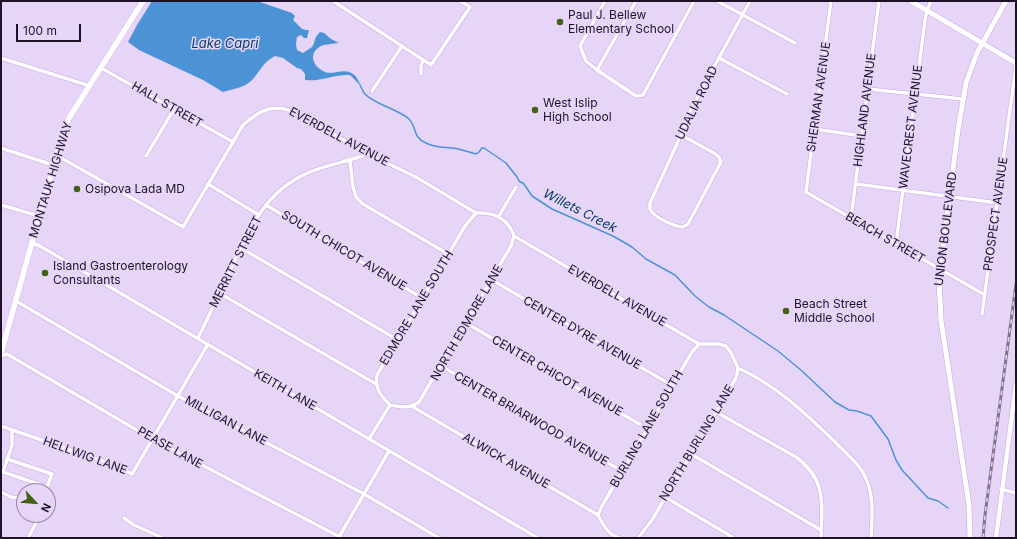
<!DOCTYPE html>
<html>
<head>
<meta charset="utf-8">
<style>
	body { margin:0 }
	#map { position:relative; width:1017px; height:539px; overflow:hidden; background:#e7d5f8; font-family:Inter,sans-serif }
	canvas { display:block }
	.frame { position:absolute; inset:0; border:2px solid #1e1227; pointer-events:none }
	.north { position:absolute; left:16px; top:483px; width:40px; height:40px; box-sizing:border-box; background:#e7d5f8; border:1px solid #9787a4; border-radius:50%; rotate:116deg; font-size:11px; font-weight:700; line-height:16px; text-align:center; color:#1e1227 }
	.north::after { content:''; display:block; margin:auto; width:14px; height:18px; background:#436114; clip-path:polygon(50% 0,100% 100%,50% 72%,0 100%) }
	.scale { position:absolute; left:16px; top:24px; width:65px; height:18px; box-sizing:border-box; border:2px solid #1e1227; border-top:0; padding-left:5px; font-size:12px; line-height:14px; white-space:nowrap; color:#1e1227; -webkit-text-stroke:3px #e7d5f8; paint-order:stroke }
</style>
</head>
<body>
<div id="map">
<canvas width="1017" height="539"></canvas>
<div class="frame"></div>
<div class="north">N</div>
<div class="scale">100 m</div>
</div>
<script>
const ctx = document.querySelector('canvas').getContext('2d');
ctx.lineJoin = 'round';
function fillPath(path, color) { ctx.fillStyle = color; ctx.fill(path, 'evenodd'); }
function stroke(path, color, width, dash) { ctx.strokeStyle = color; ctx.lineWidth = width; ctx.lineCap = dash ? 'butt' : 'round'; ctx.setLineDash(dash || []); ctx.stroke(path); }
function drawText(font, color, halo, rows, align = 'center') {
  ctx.font = font + ' Inter,sans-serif'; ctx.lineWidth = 3; ctx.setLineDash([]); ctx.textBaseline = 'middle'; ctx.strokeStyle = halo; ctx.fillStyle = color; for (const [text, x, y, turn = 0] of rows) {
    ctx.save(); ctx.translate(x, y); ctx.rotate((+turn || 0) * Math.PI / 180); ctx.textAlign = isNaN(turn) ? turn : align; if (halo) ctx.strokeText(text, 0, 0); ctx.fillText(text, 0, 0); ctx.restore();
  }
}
const water = new Path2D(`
	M152,1H257L292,13L295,16L293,20C299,25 301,31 309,30L307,38H304L301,35L297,37L296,44L297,50L303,53L312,47C316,41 313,39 320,32L324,33L331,39L339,43C334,44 325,44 321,46C308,53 312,66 325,72C332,75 342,69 349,72C356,74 358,80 361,86L350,75C334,74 320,82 305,80V74L301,69L297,68L283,58L275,56C262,63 260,72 251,81C244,88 232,89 223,92L203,80L139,50L128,42L137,25Z`);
const stream = new Path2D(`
	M360,85C361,87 363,91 364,93C373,104 398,109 409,119C417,127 412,137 426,143C436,148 442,147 452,148C460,149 469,152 476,154L479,152L482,148H484L506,163L517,177L519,181L524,184L532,196L552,209L613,236L632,247L646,259L675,275L695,296L709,307L724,315L778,351L802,371L835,402L849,410L857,411L871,416L888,439L896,460L902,470L928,498L938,501L948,508`);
const minor = new Path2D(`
	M333,1L431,65L470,7L460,1
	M605,1L580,46L586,61L597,70L636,96L643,95L694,1
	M717,1L795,43
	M831,1L806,192L985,295
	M1,58L90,86
	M719,58L787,94
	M101,68L233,142
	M597,70L636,1
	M421,74V66L423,60
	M868,89L963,99
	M372,91L402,46
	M814,129L862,136
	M681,135L714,153L719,157L721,162L688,224L683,227C675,227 653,217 650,209C650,208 650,204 650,203L681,135L691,109L750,1
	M1,148L53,165
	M56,155L183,227L243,125C261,109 274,103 297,113L368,154L416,177L476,213C494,212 508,218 514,236L511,246L419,402C409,409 400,407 390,405
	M146,156L174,109
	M350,161L353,187L356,197L363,204L448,254
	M208,184L259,215
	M856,184L998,203
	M1,205L39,216
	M266,205L422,298
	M499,216L516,187
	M851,218L879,1
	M514,236L699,344
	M32,243L40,246L538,538
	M896,244L925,20L927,10L931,1
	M241,248L398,340
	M492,280L673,386
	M219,293L376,384
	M16,301L178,396L364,494L439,538
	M982,314L1016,66
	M466,323L648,429
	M198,338C210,314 221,290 232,266C248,233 262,198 296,179C318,166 344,163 368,154
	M1,356L7,354L152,439L342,538
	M441,366L622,471
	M738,368C776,385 805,413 834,441C846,453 861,465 867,481C874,499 872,519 871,538
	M390,405C380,395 375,389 377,375L465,226L476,213
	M413,407L598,515
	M716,412L796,457C827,480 822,504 821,538
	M1,426L117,466L132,474L208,344
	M369,439L390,405
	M691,454L821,530
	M7,459L52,474L47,487L3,472L12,445V430
	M1001,489L1016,493
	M1,492L11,497L24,499
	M665,497L734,538
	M124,518L134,525L163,538
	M339,537L389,451
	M28,538L36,523
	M620,538C608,535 604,526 598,515L602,506L692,352L699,344H719L726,346L731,353L738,368L736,378L652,520L638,538`);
const tertiary = new Path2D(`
	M996,538L1016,384`);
const secondary = new Path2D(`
	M911,1L1016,63
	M970,538L969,505L941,320L939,279L958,130L966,83L977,53L1006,1`);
const primary = new Path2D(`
	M1,353L63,132L69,118L143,1`);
const rail = new Path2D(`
	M983,538L985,515L1016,284`);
const markers = [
	[560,22,4,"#436114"],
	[535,110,4,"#436114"],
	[77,189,4,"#436114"],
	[45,273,4,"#436114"],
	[786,311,4,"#436114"]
];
const poiNames = [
	["Paul J. Bellew",568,15],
	["Elementary School",568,29],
	["West Islip",543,103],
	["High School",543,117],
	["Osipova Lada MD",85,189],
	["Island Gastroenterology",53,266],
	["Consultants",53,280],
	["Beach Street",794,304],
	["Middle School",794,318]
];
const streetNames = [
	["SHERMAN AVENUE",819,97,-82],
	["UDALIA ROAD",697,103,-64],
	["HALL STREET",167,105,30],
	["HIGHLAND AVENUE",865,110,-83],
	["WAVECREST AVENUE",911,127,-83],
	["EVERDELL AVENUE",339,137,28],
	["MONTAUK HIGHWAY",51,180,-73],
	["PROSPECT AVENUE",996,214,-82],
	["UNION BOULEVARD",946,229,-83],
	["BEACH STREET",885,238,30],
	["SOUTH CHICOT AVENUE",344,251,31],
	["MERRITT STREET",236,262,-63],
	["EVERDELL AVENUE",617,296,30],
	["EDMORE LANE SOUTH",417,308,-59],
	["NORTH EDMORE LANE",467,323,-60],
	["CENTER DYRE AVENUE",582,333,30],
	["CENTER CHICOT AVENUE",557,376,30],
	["KEITH LANE",285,390,30],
	["CENTER BRIARWOOD AVENUE",531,419,30],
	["MILLIGAN LANE",226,421,28],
	["BURLING LANE SOUTH",647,429,-60],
	["NORTH BURLING LANE",697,443,-59],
	["PEASE LANE",170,448,29],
	["HELLWIG LANE",85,456,20],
	["ALWICK AVENUE",506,461,30]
];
const waterNames = [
	["Lake Capri",225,44],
	["Willets Creek",580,211,27]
];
fillPath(water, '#4c93d6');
stroke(stream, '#4c93d6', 1.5);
stroke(minor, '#c4a6de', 4.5);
stroke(tertiary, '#c4a6de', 5.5);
stroke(secondary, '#c4a6de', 6);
stroke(primary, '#c4a6de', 6);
stroke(minor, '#fff', 3.5);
stroke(tertiary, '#fff', 4.5);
stroke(secondary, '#fff', 5);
stroke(primary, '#fff', 5.5);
stroke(rail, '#81728e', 3);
stroke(rail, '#e7d5f8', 1.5, [4.5]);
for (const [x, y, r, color] of markers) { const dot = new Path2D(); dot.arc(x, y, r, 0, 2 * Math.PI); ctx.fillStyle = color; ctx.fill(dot); stroke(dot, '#e7d5f8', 1.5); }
drawText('12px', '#1e1227', '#e7d5f8', poiNames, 'left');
drawText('12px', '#1e1227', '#e7d5f8', streetNames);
drawText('italic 13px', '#053c67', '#e7d5f8', waterNames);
</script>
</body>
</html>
